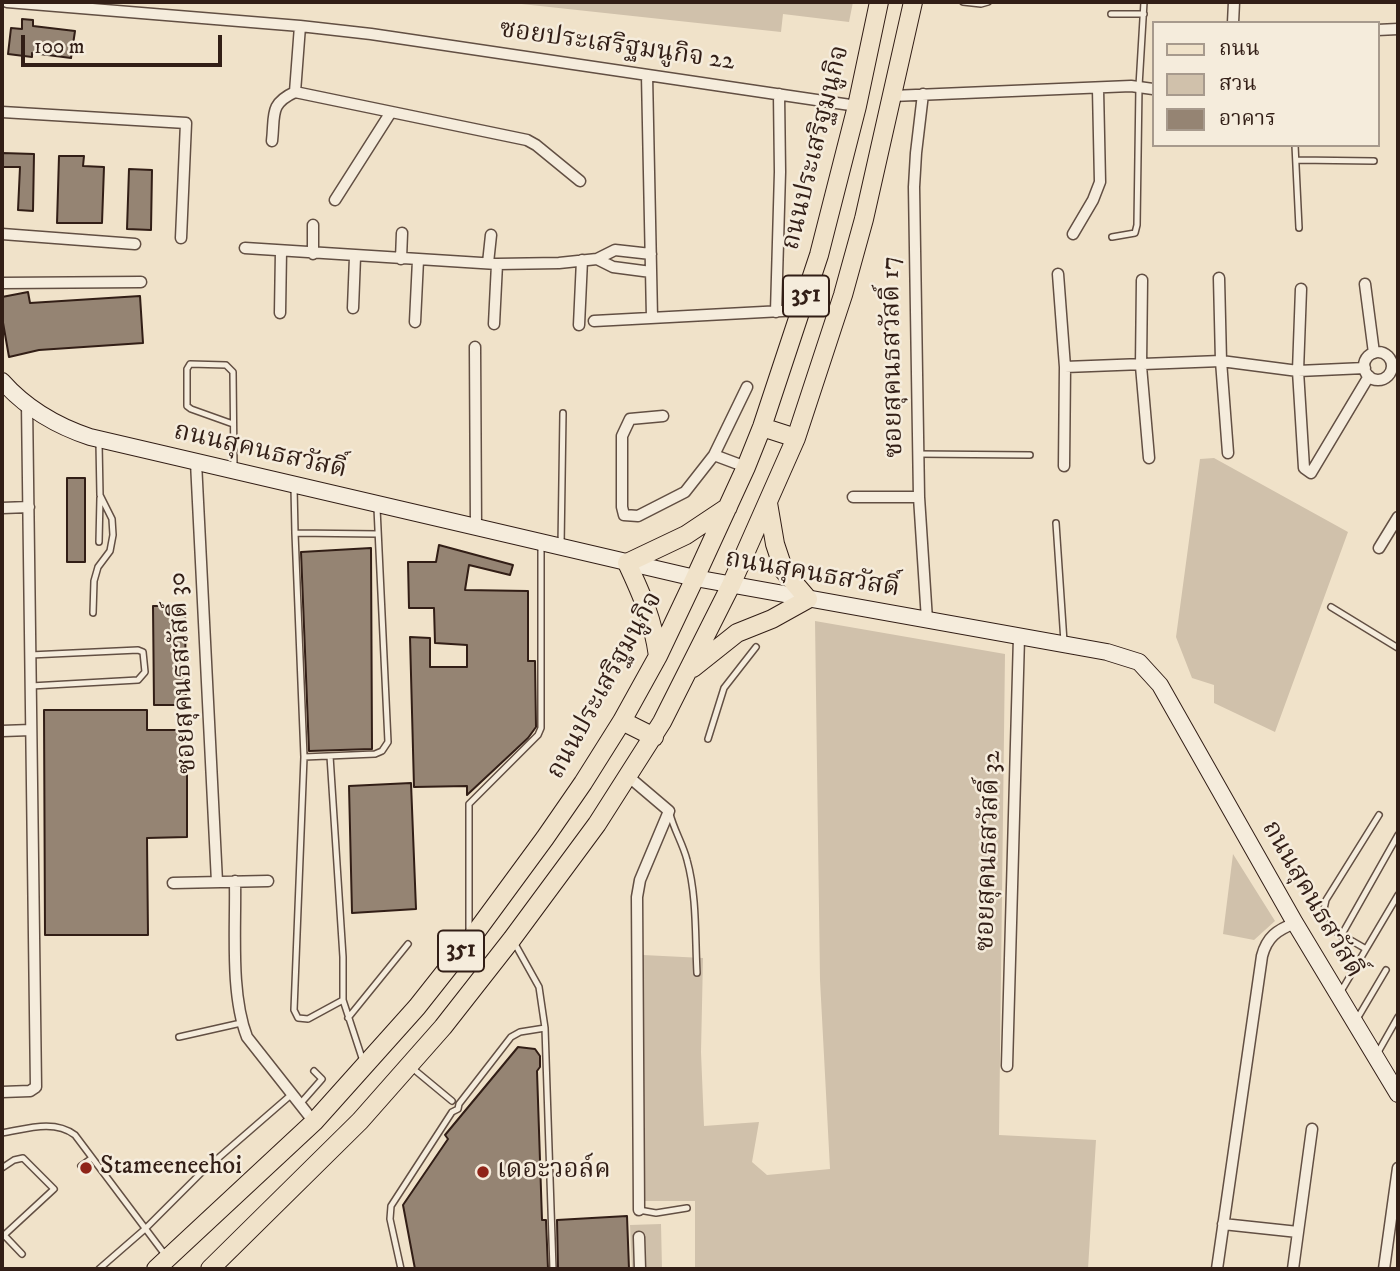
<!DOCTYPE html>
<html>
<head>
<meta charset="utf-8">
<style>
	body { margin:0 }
	#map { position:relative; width:1400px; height:1271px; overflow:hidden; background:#f0e2c9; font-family:"IM FELL DW Pica","Noto Serif Thai",serif }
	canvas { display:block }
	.frame { position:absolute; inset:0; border:4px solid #321e16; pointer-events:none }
	.legend { position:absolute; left:1152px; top:21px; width:228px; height:126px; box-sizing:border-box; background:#f5ecdc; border:2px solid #a79a8d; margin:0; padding:9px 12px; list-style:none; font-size:21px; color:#321e16 }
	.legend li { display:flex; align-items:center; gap:14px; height:35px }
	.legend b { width:35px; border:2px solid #a79a8d }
	.scale { position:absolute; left:21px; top:35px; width:201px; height:32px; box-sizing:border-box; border:4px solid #321e16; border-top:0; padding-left:9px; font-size:21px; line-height:24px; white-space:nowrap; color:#321e16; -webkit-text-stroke:5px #f5ecdc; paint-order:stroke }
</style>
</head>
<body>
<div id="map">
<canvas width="1400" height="1271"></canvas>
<div class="frame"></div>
<ul class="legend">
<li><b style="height:9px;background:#f0e2c9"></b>ถนน</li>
<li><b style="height:19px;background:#d0c1ab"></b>สวน</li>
<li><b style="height:19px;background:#958473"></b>อาคาร</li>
</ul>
<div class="scale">100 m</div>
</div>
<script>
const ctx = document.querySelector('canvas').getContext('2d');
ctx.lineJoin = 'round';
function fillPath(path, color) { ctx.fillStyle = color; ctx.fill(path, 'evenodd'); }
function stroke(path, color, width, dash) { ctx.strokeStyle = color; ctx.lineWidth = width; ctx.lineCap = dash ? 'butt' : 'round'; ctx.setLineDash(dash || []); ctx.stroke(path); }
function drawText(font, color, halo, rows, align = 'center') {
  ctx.font = font + ' "IM FELL DW Pica","Noto Serif Thai",serif'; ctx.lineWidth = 5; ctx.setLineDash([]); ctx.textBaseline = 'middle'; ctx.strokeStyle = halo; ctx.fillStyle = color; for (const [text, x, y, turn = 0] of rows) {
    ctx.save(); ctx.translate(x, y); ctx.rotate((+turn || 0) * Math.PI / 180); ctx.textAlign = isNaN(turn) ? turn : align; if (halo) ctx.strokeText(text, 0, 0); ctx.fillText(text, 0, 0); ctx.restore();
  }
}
const green = new Path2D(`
	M503,2H853L849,22L783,14L781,32Z
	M1214,458L1348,532L1275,732L1214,703V685L1192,678L1176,637L1200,459Z
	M815,621L1005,654L999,1135L1096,1140L1088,1269H695V1201H644L643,955L703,958L701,1052L704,1126L759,1122L752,1162L767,1175L830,1169L820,980Z
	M1233,854L1275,921L1254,940L1223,934Z
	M661,1224L662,1269H632L630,1225Z`);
const building = new Path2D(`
	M22,19L33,20V26L75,31L71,58L32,53V57L8,54L11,28L22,29Z
	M2,153L34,154L33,211L18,210L20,167H2Z
	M59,156H84L83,166L104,167L102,223H57Z
	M129,169L152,170L151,230L127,229Z
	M28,292L30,303L140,296L143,343L39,350L9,357L2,317V297Z
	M67,478H85V562H67Z
	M439,545L513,565L510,575L469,565L465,590L528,591V661H535L536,727L528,738L467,795V786L414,787L410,637L430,638V667H467V645L435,643L434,608H409L408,562H436Z
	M371,548L372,749L309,751L301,552Z
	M153,606H185L186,705H154Z
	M44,710H147V730H187V837L147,838L148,935H45Z
	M411,783L416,909L352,913L349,786Z
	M518,1047L535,1049L540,1056V1067L537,1071L542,1220H546L548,1269H415L403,1205L448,1139L445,1135Z
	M627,1216L629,1269H558L557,1220Z`);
const service = new Path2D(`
	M963,2L981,4L988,2
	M1111,14H1144
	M1295,145L1299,228
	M1296,160L1374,161
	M1112,237L1135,233L1137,225L1139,86L1144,2
	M233,424L191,409L187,406V369L190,364L226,365L233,372L234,467
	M918,454L1030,455
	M294,487L295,533
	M377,508L388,742L382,751L375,754L304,757L295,533L378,534
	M1056,523L1064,642
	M99,542L100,498
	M561,546L563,413
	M1331,607L1398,648
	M93,613L94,581L98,567L110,551L113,535L112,519L100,495L99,443
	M30,655L138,650L143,652L145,672L138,680L31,686
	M708,739L724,688L756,647
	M330,756L343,957V1000L363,1061
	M304,757L294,1010L298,1018L308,1019L343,1000
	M670,814C674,830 683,844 687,860C697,896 695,936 697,973
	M469,930V804L538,735L541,728V543
	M1341,936L1398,835
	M515,944L539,987L545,1028L553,1269
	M1366,949L1326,926L1322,918L1326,900L1379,815
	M1340,993L1398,895
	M348,1018L408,944
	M1357,1019L1386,970
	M179,1037L241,1023
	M1377,1054L1398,1017
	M411,1067L452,1101
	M300,1104L322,1079L314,1071
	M2,1133C26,1129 54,1119 75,1135L166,1256
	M81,1166L92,1158
	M2,1168L14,1160L23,1158L54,1189L2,1237
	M639,1210L656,1213L687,1208
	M2,1233L22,1254
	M99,1269L145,1229L201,1173L292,1094
	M401,1269L390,1219L391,1206L452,1112L458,1109L459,1104L511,1037L520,1032L545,1028`);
const minor = new Path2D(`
	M7,2L300,26L371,34L857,106
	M1233,23L1234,2
	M300,26L295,92L527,140L536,145L580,181
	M1377,30L1398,29
	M647,75L652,318
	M923,94L916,153L914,187L919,497L927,620
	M892,96L1131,86L1153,89
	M2,112L186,123L181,238
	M272,141C275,115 269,104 295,92
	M335,200L391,112
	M313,225V254
	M2,234L135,244
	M1073,234L1093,200L1100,182L1098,89
	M245,248L497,264L559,263L597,259L615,250L651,254
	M401,259L402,233
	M597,259L613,267L651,272
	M488,263L491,235
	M1058,274L1065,367L1064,466
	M1219,278L1221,361L1228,453
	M1142,280L1141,366L1149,458
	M2,283L141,282
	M1365,284L1374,353
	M1301,289L1298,371L1304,468L1311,473L1369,376
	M353,308L355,257
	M776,312L780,172L779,94
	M280,313L281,251
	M594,321L801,310
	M415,322L418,260
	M494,324L497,264
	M579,325L582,260
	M475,347L476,528
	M1364 366a14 14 0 1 1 28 0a14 14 0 1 1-28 0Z
	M1065,367L1221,361L1298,371L1365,368
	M663,416L630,419L622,436V507L624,515L638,516L685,492L714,455L747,387
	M714,455L746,467
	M196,462L217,882
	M853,497H919
	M2,508L29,507
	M1379,548L1398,517
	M2,731L31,730
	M629,777L669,811L640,880L637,897L639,1210
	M235,881C236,929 230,993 247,1037L314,1122
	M173,883L268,881
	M1007,1066L1019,637
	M2,1092L30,1091L36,1087L27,404
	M1223,1224L1298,1232
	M639,1237L640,1269
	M1217,1269L1262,956C1267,937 1277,930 1295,923
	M1293,1269L1312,1129
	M1384,1269L1398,1168`);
const secondary = new Path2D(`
	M2,381C25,407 57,426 90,437L695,578L1107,652L1139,662L1160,685L1295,923L1398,1094`);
const primary = new Path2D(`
	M762,427L796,438
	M658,656C653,620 642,595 627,563L686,535L728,507
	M693,668L737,633L772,619L808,599L784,571L775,544L768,503
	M622,721L654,737
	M156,1269L314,1122L417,1007L470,940L545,838L583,783L622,721L658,656L695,578L746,467L762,427L819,255L857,106L879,2
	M210,1269L360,1121L443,1027L512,939L597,824L662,722L731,585L796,438L843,295L864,219L913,2`);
const markers = [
	[86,1168,7,"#8f2418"],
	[483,1172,7,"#8f2418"]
];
const shields = [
	[806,296,46],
	[461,951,46]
];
const shieldNames = [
	["351",806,296],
	["351",461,951]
];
const streetNames = [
	["ซอยประเสริฐมนูกิจ 22",617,47,8],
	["ถนนประเสริฐมนูกิจ",817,148,-76],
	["ซอยสุคนธสวัสดิ์ 17",894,357,-91],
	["ถนนสุคนธสวัสดิ์",260,452,13],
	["ถนนสุคนธสวัสดิ์",812,575,10],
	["ซอยสุคนธสวัสดิ์ 30",184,673,-93],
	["ถนนประเสริฐมนูกิจ",606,686,-61],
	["ซอยสุคนธสวัสดิ์ 32",990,851,-88],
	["ถนนสุคนธสวัสดิ์",1311,900,60]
];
const poiNames = [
	["Stameeneehoi",100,1168],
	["เดอะวอล์ค",497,1172]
];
fillPath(green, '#d0c1ab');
fillPath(building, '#958473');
stroke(building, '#321e16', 2);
stroke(service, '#624f43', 8);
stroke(minor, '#624f43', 13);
stroke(secondary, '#321e16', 18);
stroke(primary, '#321e16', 20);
stroke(service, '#f5ecdc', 5);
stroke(minor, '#f5ecdc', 10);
stroke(secondary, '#f5ecdc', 16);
stroke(primary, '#f0e2c9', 18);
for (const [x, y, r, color] of markers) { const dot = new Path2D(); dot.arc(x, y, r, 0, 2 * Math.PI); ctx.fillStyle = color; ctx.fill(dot); stroke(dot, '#f5ecdc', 2.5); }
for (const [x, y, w] of shields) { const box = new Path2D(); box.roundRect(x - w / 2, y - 20.5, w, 41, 5); ctx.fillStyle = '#f5ecdc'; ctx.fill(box); stroke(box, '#321e16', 2); }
drawText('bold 24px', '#321e16', null, shieldNames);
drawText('26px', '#321e16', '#f5ecdc', streetNames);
drawText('26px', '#321e16', '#f5ecdc', poiNames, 'left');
</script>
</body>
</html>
